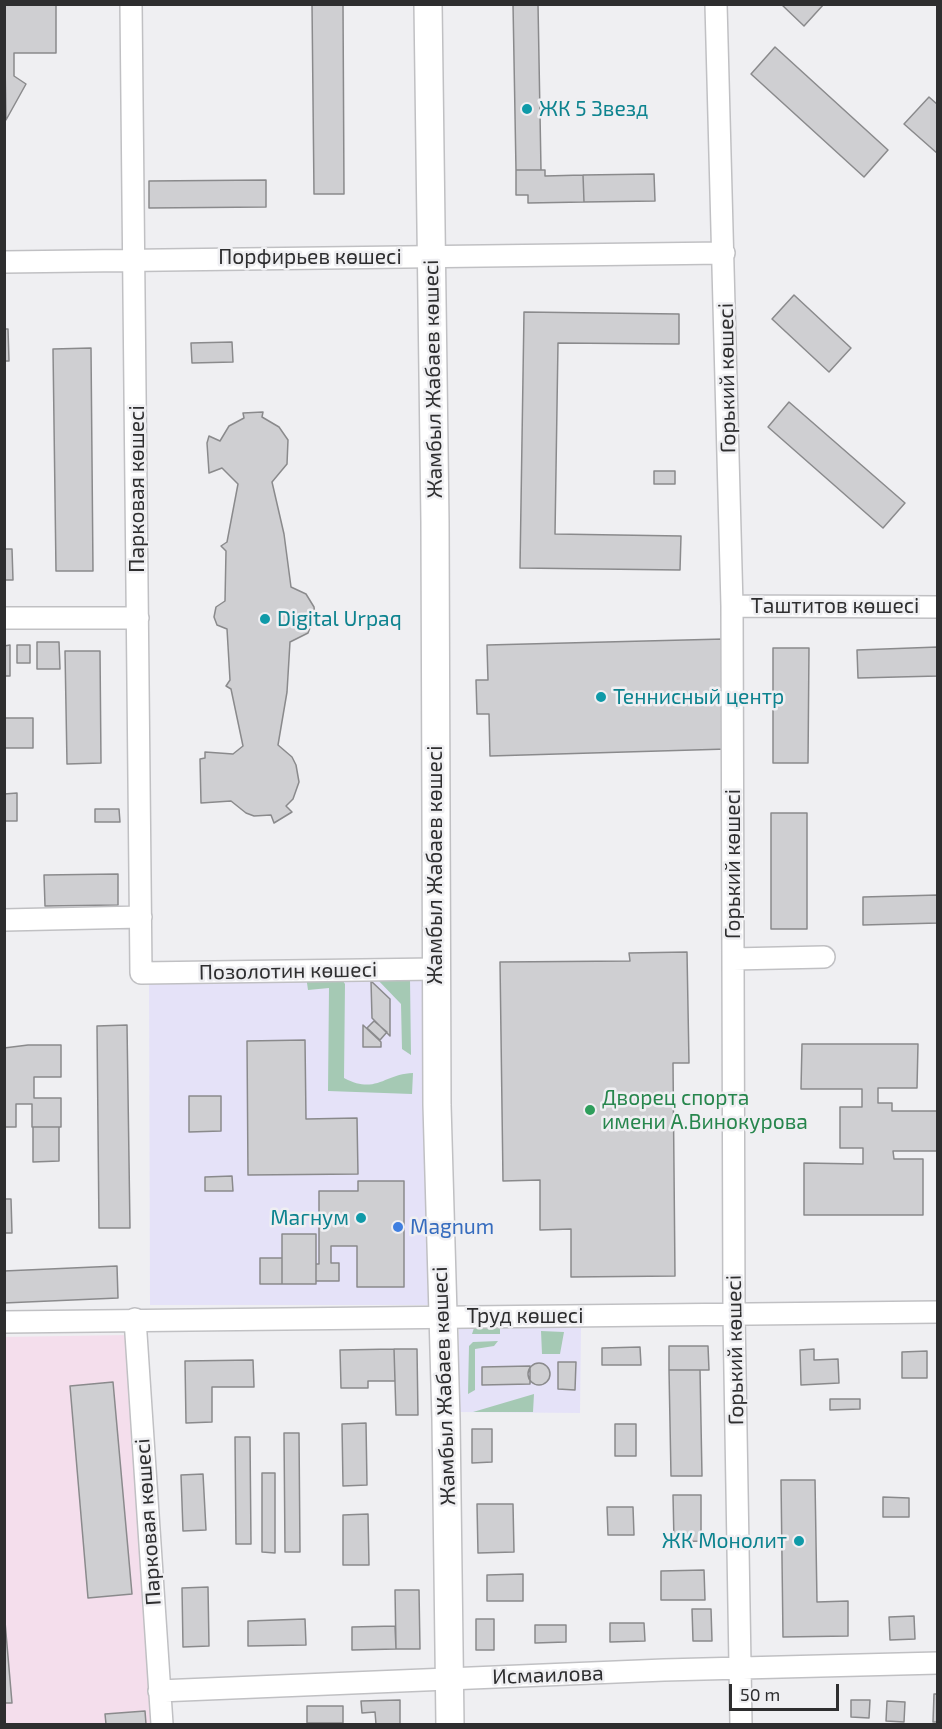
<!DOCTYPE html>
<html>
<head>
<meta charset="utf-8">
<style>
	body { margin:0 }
	#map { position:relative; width:942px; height:1729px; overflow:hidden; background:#efeff2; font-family:"Exo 2",sans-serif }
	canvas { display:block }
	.frame { position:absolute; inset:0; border:6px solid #2e2e2f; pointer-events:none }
	.scale { position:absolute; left:729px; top:1684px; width:110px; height:27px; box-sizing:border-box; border:3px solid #2e2e2f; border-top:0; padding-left:8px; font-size:18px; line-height:21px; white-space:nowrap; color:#2e2e2f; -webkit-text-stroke:4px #efeff2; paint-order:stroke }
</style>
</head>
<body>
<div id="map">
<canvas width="942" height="1729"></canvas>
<div class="frame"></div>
<div class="scale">50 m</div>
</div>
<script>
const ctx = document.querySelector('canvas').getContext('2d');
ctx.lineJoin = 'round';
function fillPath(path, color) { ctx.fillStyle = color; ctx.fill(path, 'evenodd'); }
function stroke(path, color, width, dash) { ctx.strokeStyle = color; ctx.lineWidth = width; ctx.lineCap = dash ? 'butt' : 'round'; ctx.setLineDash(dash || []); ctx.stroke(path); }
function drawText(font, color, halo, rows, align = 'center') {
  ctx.font = font + ' "Exo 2",sans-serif'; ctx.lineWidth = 5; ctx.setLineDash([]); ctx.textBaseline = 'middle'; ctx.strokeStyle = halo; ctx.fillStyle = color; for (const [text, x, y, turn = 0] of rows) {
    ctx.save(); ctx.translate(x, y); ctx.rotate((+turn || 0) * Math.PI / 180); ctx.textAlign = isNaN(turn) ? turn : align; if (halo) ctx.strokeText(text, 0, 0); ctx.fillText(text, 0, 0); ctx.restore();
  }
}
const commercial = new Path2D(`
	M424,975L428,1305H150L149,981Z
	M459,1328H581L580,1413L459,1412Z`);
const industrial = new Path2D(`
	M128,1335L151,1724H5L4,1337Z`);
const green = new Path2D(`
	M339,975L345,984L344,1078C376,1095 384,1074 413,1073L412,1094L328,1091L329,988L308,990L306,976Z
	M376,978L410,979L411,1055L402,1049L401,1004Z
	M500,1327V1334H472L474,1328Z
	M541,1331L564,1332L560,1354H542Z
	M498,1341L494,1346L475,1349V1390L468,1394L469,1346L473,1342Z
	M534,1394L533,1412H473Z`);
const building = new Path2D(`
	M4,4H56V53H14V76L26,84L6,120Z
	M312,4H343L344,194H314Z
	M513,4H538L541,170H516Z
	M781,4H824L804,26Z
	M775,47L888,150L864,177L751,74Z
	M929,97L938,105V154L904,124Z
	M516,170H545V176L583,175L584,202L528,203V195H516Z
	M654,174L655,201L584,202L583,175Z
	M266,180V207L149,208V181Z
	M794,295L851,348L829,372L772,319Z
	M524,312L679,314V344L558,343L555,534L681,536L680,570L520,568Z
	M4,329H8L9,361H4Z
	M232,342L233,362L192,363L191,343Z
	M91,348L93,571H56L53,349Z
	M789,402L905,503L883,528L768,427Z
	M263,412L262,417L279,427L288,440L287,464L272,482L284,534L291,587L306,594L314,607L315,615L308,633L290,642L287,692L278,745L292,757L296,765L299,782L293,799L286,806L292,812L274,823L271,815L254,816L246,813L231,801L201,803L200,759L205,758V752L233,754L243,746L231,689L226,686L230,680L227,629L217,625L214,617L216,607L225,601L226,551L221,546L227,542L238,484L222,468L209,473L207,443L209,436L220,441L229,426L244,418L243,413Z
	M654,471H675V484H654Z
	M4,549H12L13,580H4Z
	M724,639L727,749L490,756L489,714H477L476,680H488L487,645Z
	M37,642H59L60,669H37Z
	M10,645V676H4V646Z
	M17,645H30V663H17Z
	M938,647V676L858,678L857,650Z
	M773,648H809L808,763H773Z
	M65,651H100L101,763L67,764Z
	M4,718H33V748H4Z
	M17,793V821H4V794Z
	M95,809H119L120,822H95Z
	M771,813H807V929H771Z
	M118,874V905L45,906L44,875Z
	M938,895V923L863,925V897Z
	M687,952L689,1063H673L675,1276L571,1277V1229L540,1230V1180L503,1181L500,962L630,961L629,953Z
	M371,981L390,999V1036L372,1018Z
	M374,1021L387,1032L380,1040L367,1028Z
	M127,1025L130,1228H99L97,1026Z
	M363,1025L381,1042V1047H363Z
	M305,1040L306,1119L357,1118L358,1174L248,1175L247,1041Z
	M802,1044H918L917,1088H878V1103H892V1111H938V1151H893L894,1159H923V1215H804V1163L863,1164V1148H840V1107H862V1089H801Z
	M28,1045H61V1077H34V1098H61V1127H32V1104H16V1127H4V1048Z
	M189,1096H221V1131L189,1132Z
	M33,1127H59V1161L33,1162Z
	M232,1176L233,1191H205V1177Z
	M358,1181H404V1287H357V1246H331V1263H339V1281H316V1264H319V1191H358Z
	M4,1199H11L12,1233H4Z
	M282,1234H316V1284H282Z
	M260,1258H282V1284H260Z
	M117,1266L118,1298L4,1303V1271Z
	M669,1346H708L709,1370H669Z
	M640,1347L641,1365H602V1348Z
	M394,1349L395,1381H368V1388H341L340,1350Z
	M394,1349H417L418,1415H396Z
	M814,1349V1360L838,1359L839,1383L801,1385L800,1350Z
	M927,1351V1378H902V1352Z
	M253,1360L254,1387H212V1422L186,1423L185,1361Z
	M558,1362H576L575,1390L558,1389Z
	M528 1374a11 11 0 1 1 22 0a11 11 0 1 1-22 0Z
	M530,1366V1384L482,1385V1367Z
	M669,1370H700L702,1476H671Z
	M113,1382L132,1594L88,1598L70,1386Z
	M830,1399H860V1409L830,1410Z
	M366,1423L367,1485L343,1486L342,1424Z
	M615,1424H636V1456H615Z
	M472,1429H492V1462L472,1463Z
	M284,1433H299L300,1552H285Z
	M235,1437H250L251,1544H236Z
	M262,1473H275V1553L262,1552Z
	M203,1474L206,1530L183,1531L181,1475Z
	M781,1480H815L817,1602L848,1601V1636L783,1637Z
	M673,1495H701V1541L674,1542Z
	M883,1497L909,1498V1517H883Z
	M477,1504H513L514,1552L478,1553Z
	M607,1507H633L634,1535H608Z
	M368,1514L369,1565H343V1515Z
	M704,1570L705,1600H661V1571Z
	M523,1574V1601H487V1575Z
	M208,1587L209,1646L183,1647L182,1588Z
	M395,1590H419L420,1649H396Z
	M692,1609H711L712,1641H693Z
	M4,1610L12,1703H4Z
	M914,1616L915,1639L890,1640L889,1617Z
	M305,1619L306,1645L248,1646V1621Z
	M476,1619H494V1650H476Z
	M610,1623H644L645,1641L610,1642Z
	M535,1625H566V1642L535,1643Z
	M395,1626L396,1649L352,1650V1627Z
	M934,1694H938V1722H933Z
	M400,1700V1724H376L375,1712L362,1713L361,1701Z
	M851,1700H870L869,1718L851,1717Z
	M887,1701L905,1702L904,1722L886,1721Z
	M307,1706H343V1723H307Z
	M145,1711L146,1724H106L105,1714Z
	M307,1723H339V1724H307Z`);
const minor = new Path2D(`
	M131,4L141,973L435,969
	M716,4L732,606L734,1314L741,1724
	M4,262L724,253
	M732,606L938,607
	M4,618H138
	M4,920L141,917
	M733,959L824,957
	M135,1319L162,1724
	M4,1322L938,1312
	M159,1691L664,1670L938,1663`);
const major = new Path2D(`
	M428,4L435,522L437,1105L446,1419L450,1724`);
const markers = [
	[527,109,6,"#0f9aa8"],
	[265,619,6,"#0f9aa8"],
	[601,697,6,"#0f9aa8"],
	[590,1110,6,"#2e9e5b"],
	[361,1218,6,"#0f9aa8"],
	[398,1227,6,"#3f7fe0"],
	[799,1541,6,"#0f9aa8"]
];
const cultureNames = [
	["ЖК 5 Звезд",539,109],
	["Digital Urpaq",277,619],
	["Теннисный центр",613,697],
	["Магнум",349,1218,"right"],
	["ЖК Монолит",787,1541,"right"]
];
const streetNames = [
	["Порфирьев көшесі",310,257],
	["Горький көшесі",727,378,-91],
	["Жамбыл Жабаев көшесі",433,379,-91],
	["Парковая көшесі",137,489,-90],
	["Таштитов көшесі",835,606],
	["Горький көшесі",733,864,-90],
	["Жамбыл Жабаев көшесі",435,865,-90],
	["Позолотин көшесі",288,971,-1],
	["Труд көшесі",525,1316],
	["Горький көшесі",735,1350,-91],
	["Жамбыл Жабаев көшесі",444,1386,-92],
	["Парковая көшесі",148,1522,-94],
	["Исмаилова",548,1675,-2]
];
const leisureNames = [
	["Дворец спорта",602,1098],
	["имени А.Винокурова",602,1122]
];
const shopNames = [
	["Magnum",410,1227]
];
fillPath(commercial, '#e5e2f8');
fillPath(industrial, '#f4deec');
fillPath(green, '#a5c9b4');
fillPath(building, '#cfcfd2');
stroke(building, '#8a8a8c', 1.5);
stroke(minor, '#c0c0c3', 24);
stroke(major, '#c0c0c3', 30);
stroke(minor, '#fff', 21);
stroke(major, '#fff', 27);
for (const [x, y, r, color] of markers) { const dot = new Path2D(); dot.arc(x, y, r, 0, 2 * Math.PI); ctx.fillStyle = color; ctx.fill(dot); stroke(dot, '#efeff2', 2); }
drawText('21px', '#0d838f', '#efeff2', cultureNames, 'left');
drawText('21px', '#2e2e2f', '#efeff2', streetNames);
drawText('21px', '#27864d', '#efeff2', leisureNames, 'left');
drawText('21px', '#366cbe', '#efeff2', shopNames, 'left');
</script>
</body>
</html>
